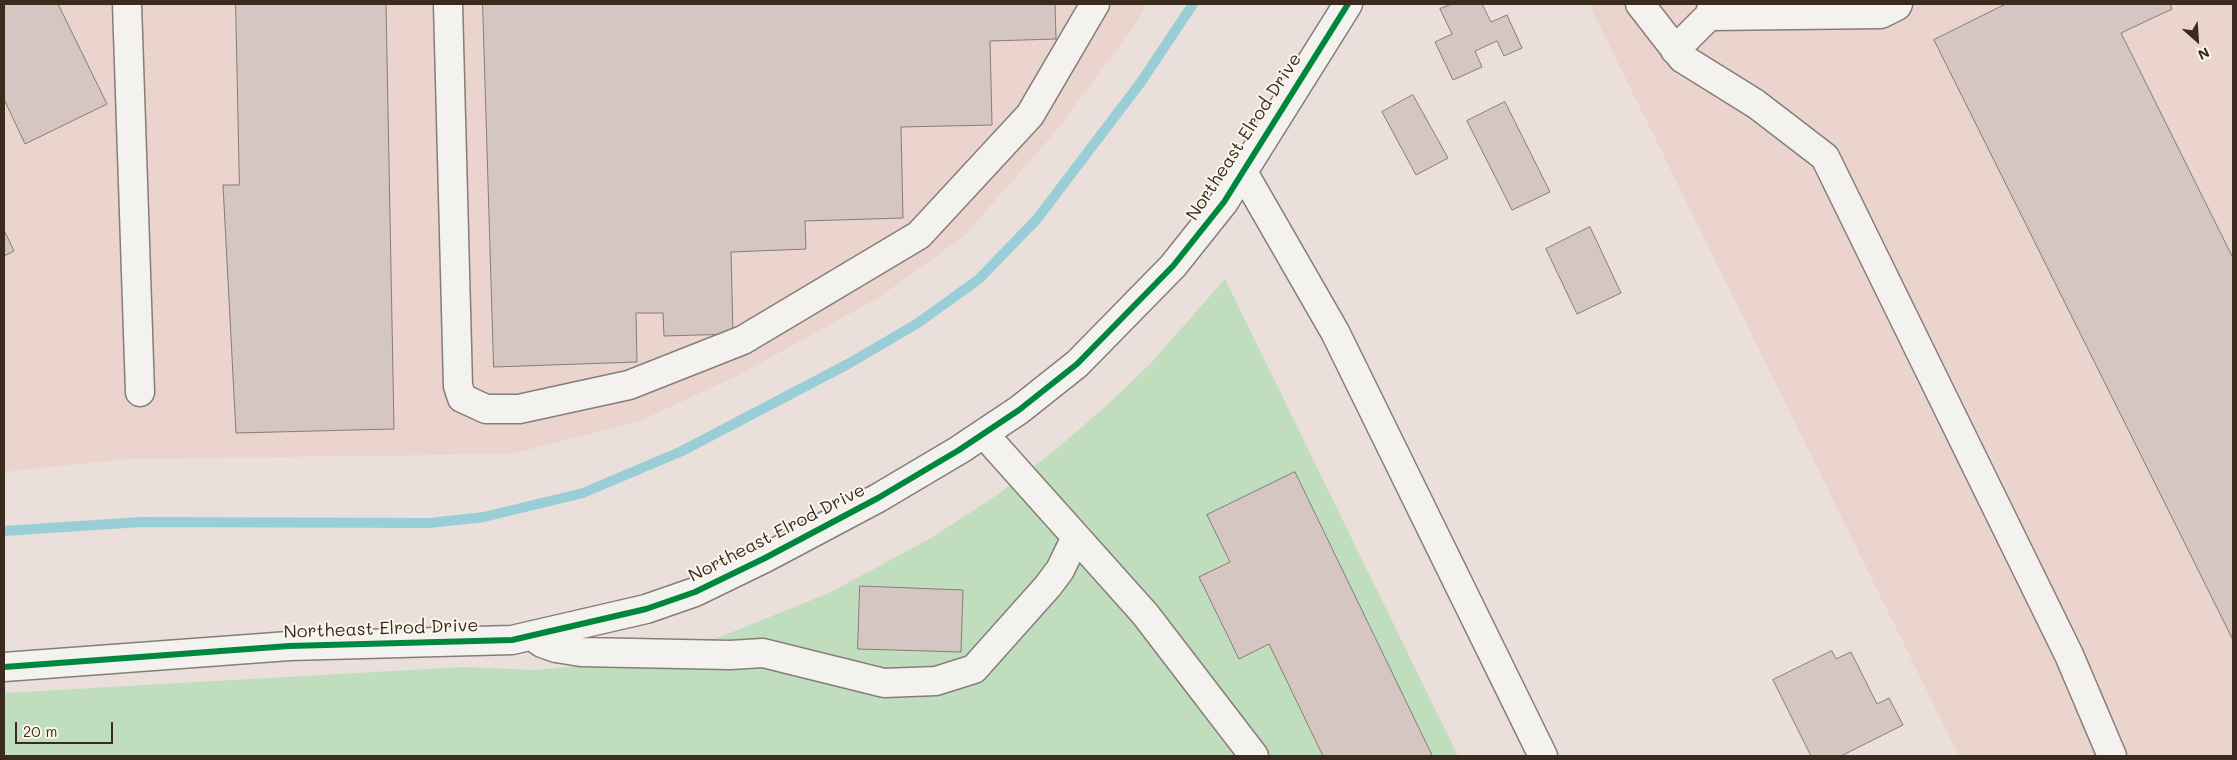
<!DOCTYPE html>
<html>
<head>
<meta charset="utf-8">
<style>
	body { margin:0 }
	#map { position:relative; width:2237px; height:760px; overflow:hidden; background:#eadfda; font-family:Mali,sans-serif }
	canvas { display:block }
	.frame { position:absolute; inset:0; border:5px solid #3b2a1e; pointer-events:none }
	.north { position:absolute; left:2172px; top:15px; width:50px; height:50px; -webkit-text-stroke:4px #fbf7ec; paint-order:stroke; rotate:154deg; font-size:14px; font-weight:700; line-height:20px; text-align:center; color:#3b2a1e }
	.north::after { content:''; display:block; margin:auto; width:18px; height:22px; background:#3b2a1e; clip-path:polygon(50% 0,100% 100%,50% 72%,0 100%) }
	.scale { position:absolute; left:15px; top:722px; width:98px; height:22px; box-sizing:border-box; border:2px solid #3b2a1e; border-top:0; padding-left:6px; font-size:15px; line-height:18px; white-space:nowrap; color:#3b2a1e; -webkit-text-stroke:4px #fbf7ec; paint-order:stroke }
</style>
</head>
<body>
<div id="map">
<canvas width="2237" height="760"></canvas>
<div class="frame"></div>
<div class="north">N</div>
<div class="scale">20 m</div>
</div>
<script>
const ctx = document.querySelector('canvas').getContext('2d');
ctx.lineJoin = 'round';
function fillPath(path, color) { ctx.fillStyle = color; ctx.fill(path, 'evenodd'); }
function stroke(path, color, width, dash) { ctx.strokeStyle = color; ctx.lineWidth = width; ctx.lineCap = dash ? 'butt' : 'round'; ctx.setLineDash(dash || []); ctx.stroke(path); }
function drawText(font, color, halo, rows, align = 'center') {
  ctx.font = font + ' Mali,sans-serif'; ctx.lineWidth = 4; ctx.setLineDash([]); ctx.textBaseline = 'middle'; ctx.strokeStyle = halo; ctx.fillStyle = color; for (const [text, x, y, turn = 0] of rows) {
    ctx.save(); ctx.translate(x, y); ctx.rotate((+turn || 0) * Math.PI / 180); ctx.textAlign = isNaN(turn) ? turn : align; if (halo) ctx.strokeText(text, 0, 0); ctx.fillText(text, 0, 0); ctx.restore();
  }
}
const built = new Path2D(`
	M4,4H1147L1135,25L1056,131L964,236L878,298L737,376L637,422L511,454L127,459L4,472Z
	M1589,4H2233V756H1959Z`);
const green = new Path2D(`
	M1225,279L1458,756H4V693L463,667L536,670L645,659L720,637L829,593L931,538L997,495L1055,450L1104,408L1150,364Z`);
const stream = new Path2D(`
	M4,531L141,522L429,523L484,517L583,493L682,451L848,364L918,323L979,279L1037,219L1141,82L1193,4`);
const building = new Path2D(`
	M4,4H58L107,104L25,144L4,99Z
	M236,4H386L394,429L236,433L223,185H239Z
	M483,4H1055L1056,39L990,41L992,125L901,127L903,218L805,221L806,249L731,252L733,334L664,336L663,313H636L637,362L494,367Z
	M1452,4H1482L1491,22L1507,15L1522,48L1504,56L1497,41L1475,51L1482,67L1453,80L1435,42L1452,34L1440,9Z
	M2006,4H2170L2172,9L2121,33L2233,258V640L1934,40Z
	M1413,95L1448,158L1416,175L1382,112Z
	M1505,102L1550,192L1512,210L1467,121Z
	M1590,227L1621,293L1577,314L1546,249Z
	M4,230L14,251L4,256Z
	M1295,472L1432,755L1428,756H1323L1269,644L1239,659L1199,577L1230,562L1207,515Z
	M860,586L963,590L961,652L858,649Z
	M1832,651L1836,659L1851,652L1877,704L1889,698L1903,725L1841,756H1811L1773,680Z`);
const minor = new Path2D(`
	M127,4L140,392
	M448,4L458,386L462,398L486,409H519L629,385L743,340L919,235L1030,115L1095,4
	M1640,4L1682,58L1756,104L1825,157L2069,655L2112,756
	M1709,16L1881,14L1897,6L1898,4
	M1675,50L1709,16L1713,4
	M1243,172L1335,332L1543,756
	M984,434L1145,614L1254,756
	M532,636L542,643L556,648L581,652L730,655L763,653L884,683L936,681L974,669L1048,586L1060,570L1076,537
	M4,667L289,646L512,640L646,609L695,592L765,558L878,498L959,450L1019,410L1077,364L1173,266L1224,202L1348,4`);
const cycleway = new Path2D(`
	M4,667L289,646L512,640L646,609L695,592L765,558L878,498L959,450L1019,410L1077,364L1173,266L1224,202L1348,4`);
const streetNames = [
	["Northeast Elrod Drive",1244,137,-57],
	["Northeast Elrod Drive",777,533,-27],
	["Northeast Elrod Drive",381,629,-2]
];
fillPath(built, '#ead4cd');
fillPath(green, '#c0debd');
stroke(stream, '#9aced6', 10);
fillPath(building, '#d6c6c2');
stroke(building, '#857d78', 1);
stroke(minor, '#857d78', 31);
stroke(minor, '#f4f2ee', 28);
stroke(cycleway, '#00873e', 6);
drawText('18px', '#3b2a1e', '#fbf7ec', streetNames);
</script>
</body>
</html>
